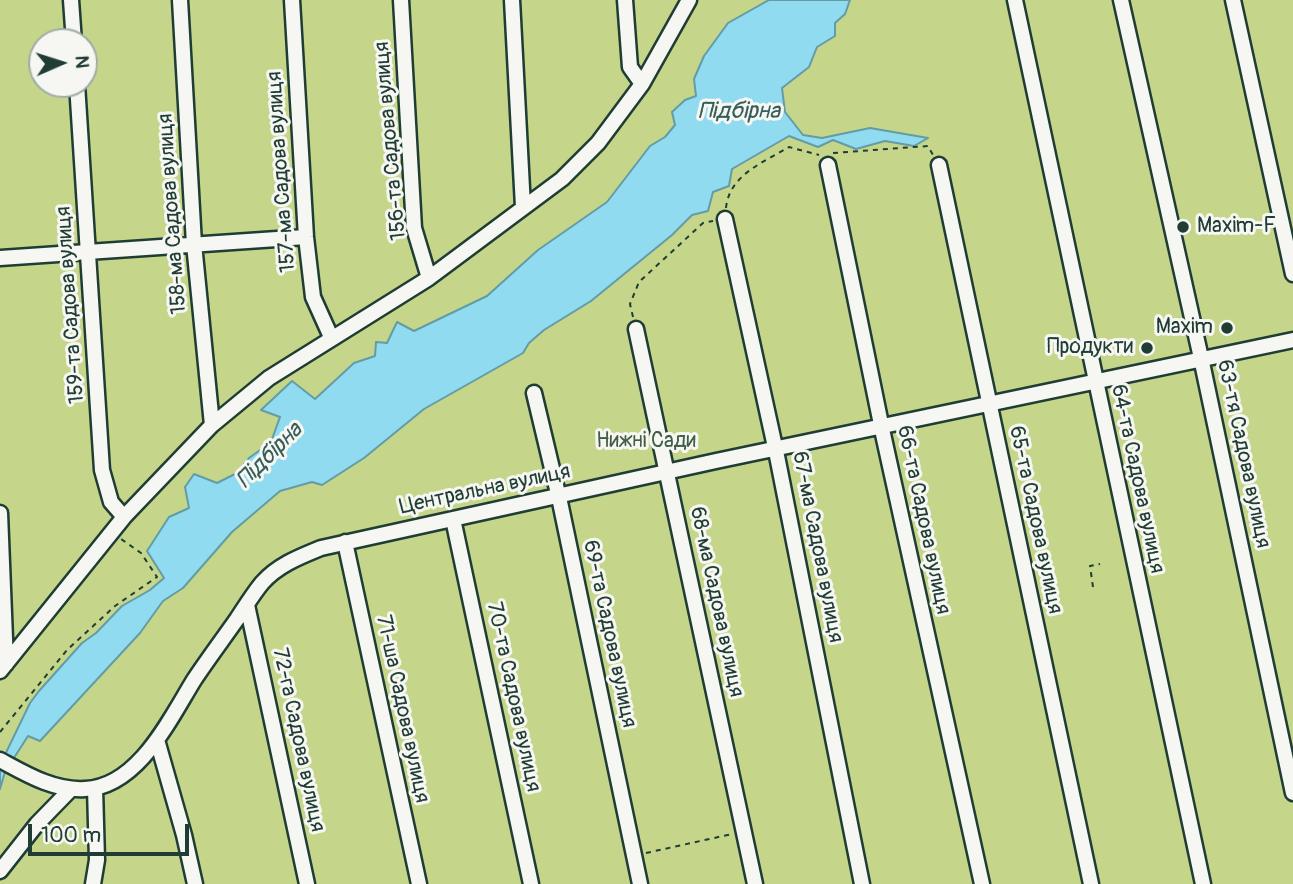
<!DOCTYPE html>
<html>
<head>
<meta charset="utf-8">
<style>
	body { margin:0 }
	#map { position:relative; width:1293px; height:884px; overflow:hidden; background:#eeddd8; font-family:Pangolin,sans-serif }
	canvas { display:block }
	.north { position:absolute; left:28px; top:28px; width:70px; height:70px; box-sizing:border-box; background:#f6f6f2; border:2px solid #a0aca6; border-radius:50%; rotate:87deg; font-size:19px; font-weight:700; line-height:28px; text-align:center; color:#1f3d34 }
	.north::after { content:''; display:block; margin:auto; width:24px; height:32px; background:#1f3d34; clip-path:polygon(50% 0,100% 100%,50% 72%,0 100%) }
	.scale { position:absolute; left:28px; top:824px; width:161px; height:32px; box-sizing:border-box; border:4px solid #1f3d34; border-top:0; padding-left:9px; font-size:21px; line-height:24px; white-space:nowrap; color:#1f3d34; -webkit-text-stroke:5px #f6f6f2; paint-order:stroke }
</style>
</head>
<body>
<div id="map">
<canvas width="1293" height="884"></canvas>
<div class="north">N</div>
<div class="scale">100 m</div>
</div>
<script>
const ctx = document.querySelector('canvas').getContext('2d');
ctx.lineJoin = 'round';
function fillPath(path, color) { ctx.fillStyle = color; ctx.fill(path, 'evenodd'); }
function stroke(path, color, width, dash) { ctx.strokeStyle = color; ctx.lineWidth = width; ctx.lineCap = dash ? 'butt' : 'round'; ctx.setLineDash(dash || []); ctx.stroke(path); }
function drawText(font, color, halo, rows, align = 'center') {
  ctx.font = font + ' Pangolin,sans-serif'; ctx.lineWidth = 6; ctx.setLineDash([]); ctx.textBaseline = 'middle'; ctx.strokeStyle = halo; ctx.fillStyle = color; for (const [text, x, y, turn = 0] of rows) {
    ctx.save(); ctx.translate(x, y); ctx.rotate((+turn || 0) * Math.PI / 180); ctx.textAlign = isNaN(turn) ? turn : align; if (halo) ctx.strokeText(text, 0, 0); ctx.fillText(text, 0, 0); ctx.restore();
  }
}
const green = new Path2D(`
	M0,0H1293V884H0ZM42,42H84V84H42Z`);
const water = new Path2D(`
	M769,0H850L845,14L835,23V36L817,47L809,67L782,88L785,112L803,135L822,138L870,128L928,138L914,146L885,141L856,149L833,140L818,147L789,136L732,169L729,186L713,192L708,211L692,215L672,235L591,301L544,330L529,343L523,353L424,409L364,458L322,485L312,482L280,491L232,532L183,588L163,601L140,633L40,741L28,736L5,772L0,789V765L30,703L39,691L82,643L96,633L122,606L150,590L164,578L147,551L169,517L189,508L185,487L194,474L217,483L237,473L249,458L271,442L280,417L261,410L292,381L315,399L354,363L375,356L376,342L387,343L397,322L414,331L487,296L538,250L607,202L650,146L665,137L675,125L672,112L685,100L696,96L694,79L704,56L728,23Z`);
const path = new Path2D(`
	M833,153L928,146L933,155
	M726,208C729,175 764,162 789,147L819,155
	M633,317L630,304L639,282L703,223L713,221
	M1093,587L1090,566L1100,564
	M0,732L67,650L115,606L157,577L141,553L121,539
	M646,853L732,834`);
const minor = new Path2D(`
	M71,0L74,42
	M180,0L194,244L212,425
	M292,0L306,237L313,297L331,337
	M401,0L414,228L429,278
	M512,0L523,207
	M625,0L630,67L642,84
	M1015,0L1203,884
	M1121,0L1201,358L1293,793
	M1233,0L1293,274
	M77,84L102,470L111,502L124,517
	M828,165L883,434L982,884
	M939,165L1091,884
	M725,219L777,456L862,884
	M0,258L306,237
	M636,329L755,884
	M534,393L560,502L640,884
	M0,513L6,664
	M453,519L531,884
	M345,542L419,884
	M247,605L307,884
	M0,671L124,517L212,425L269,378L429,278L562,179L598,143L642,84L689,0
	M157,740L184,835L195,884
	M0,760C26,774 54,791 85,789C138,787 170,719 194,680C208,659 223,639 237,619C245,607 253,594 262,583C278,565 299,557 321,548L716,461L1293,340
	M0,871L37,824L71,789
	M93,884L97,860L95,788`);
const markers = [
	[1183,227,7,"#1f3d34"],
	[1227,328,7,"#1f3d34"],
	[1147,348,7,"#1f3d34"]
];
const streetNames = [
	["156-та Садова вулиця",391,141,-95],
	["157-ма Садова вулиця",282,172,-94],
	["158-ма Садова вулиця",173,214,-94],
	["159-та Садова вулиця",71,305,-94],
	["63-тя Садова вулиця",1243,454,78],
	["64-та Садова вулиця",1137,479,78],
	["Центральна вулиця",485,490,-12],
	["66-та Садова вулиця",923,520,78],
	["65-та Садова вулиця",1035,520,78],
	["67-ма Садова вулиця",817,547,79],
	["68-ма Садова вулиця",716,602,78],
	["69-та Садова вулиця",609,634,78],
	["70-та Садова вулиця",513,697,78],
	["71-ша Садова вулиця",402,709,78],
	["72-га Садова вулиця",298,740,78]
];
const poiNames = [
	["Maxim-F",1197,227,"left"],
	["Maxim",1213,328],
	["Продукти",1133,348]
];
const parkNames = [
	["Нижні Сади",646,442]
];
const waterNames = [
	["Підбірна",739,112],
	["Підбірна",270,456,-45]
];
fillPath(green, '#c5d68a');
fillPath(water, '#90dbf0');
stroke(water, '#639ca5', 2);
stroke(minor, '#1f3d34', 19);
stroke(path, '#1f3d34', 2, [5, 5]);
stroke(minor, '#f6f6f2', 14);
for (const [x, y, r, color] of markers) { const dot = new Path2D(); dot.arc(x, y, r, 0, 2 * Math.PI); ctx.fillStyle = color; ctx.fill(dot); stroke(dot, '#f6f6f2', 2.5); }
drawText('21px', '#1f3d34', '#f6f6f2', streetNames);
drawText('21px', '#1f3d34', '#f6f6f2', poiNames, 'right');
drawText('21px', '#405c45', '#f6f6f2', parkNames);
drawText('italic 23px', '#365d5a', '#f6f6f2', waterNames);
</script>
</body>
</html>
